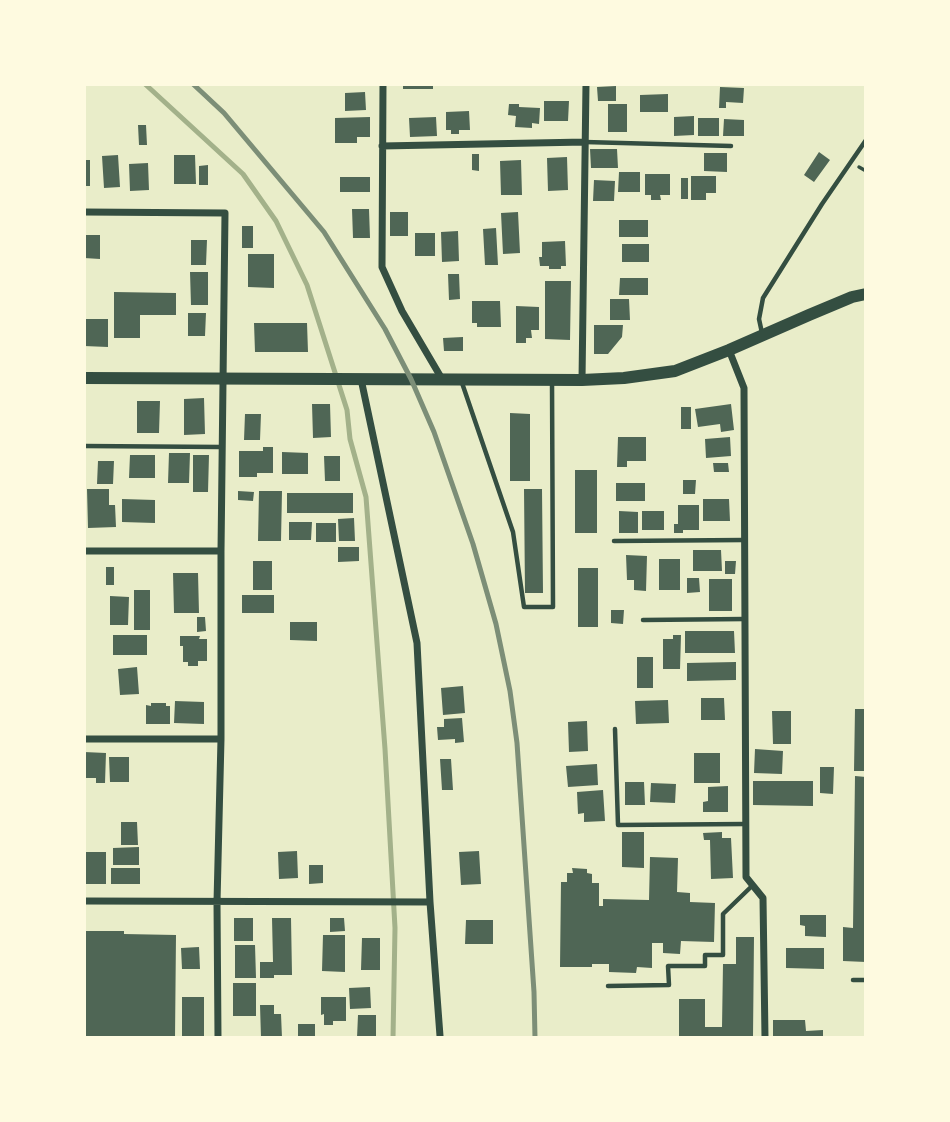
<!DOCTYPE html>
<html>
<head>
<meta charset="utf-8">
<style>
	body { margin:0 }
	#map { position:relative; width:950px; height:1122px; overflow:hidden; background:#e9edc9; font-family:"Noto Sans",sans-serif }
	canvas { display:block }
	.frame { position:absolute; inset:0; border:86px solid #fefae0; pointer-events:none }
</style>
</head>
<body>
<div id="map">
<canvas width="950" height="1122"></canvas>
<div class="frame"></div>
</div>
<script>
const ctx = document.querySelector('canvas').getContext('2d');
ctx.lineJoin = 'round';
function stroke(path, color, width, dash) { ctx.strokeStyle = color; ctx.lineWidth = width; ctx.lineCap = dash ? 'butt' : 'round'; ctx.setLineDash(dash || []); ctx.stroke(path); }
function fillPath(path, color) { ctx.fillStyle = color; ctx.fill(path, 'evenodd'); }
const stream = new Path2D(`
	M145,84L243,174L276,221L307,285L347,410L350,439L366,497L385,749L395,928L393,1038`);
const building = new Path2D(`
	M403,84H433V89H403Z
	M616,86V101H598L597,87Z
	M720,87L744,88L743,103L726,102V108H719Z
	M365,92L366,110L345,111V93Z
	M668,94V112H640V95Z
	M544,101H569L568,121H544Z
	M509,104H519V107L540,108L539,124L532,123V128L515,127L516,116L508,115Z
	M608,104H627V132H608Z
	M469,111L470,130H459V134H451V130H446V112Z
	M694,116V135L674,136V117Z
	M370,117V137H357V143H335V118Z
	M436,117L437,136L410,137L409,118Z
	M698,118H719V136H698Z
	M724,119L744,120V136H723Z
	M138,125H146L147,145H139Z
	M590,149H617L618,168H591Z
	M819,152L830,160L814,182L804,175Z
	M704,153H727V172L704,171Z
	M472,154H479V171L472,170Z
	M118,155L120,187L104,188L102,156Z
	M174,155H195L196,184H174Z
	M567,157L568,190L548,191L547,158Z
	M84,160H90V186H84Z
	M521,160L522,195H501L500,161Z
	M148,163L149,190L130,191L129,164Z
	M208,165V185H199V166Z
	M619,172H640V192H618Z
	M645,174H670V195H660L661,200H651V195H645Z
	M691,176H716V193H706V200H691Z
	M340,177H370V192H340Z
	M681,178H688V199H681Z
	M594,180L615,181L614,201H593Z
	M352,209H369L370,238H353Z
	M390,212H408V236H390Z
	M518,212L520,253L503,254L501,213Z
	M619,220H648V237H619Z
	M242,226H253V248H242Z
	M496,228L498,265H485L483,229Z
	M458,231L459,261L442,262L441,232Z
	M415,233H435V256H415Z
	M84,235H100V259L84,258Z
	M191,240H207L206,265H191Z
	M565,241L566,266H561V269H549V266H540L539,257H542V242Z
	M622,244H649V262H622Z
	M248,254H274V288L248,287Z
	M190,272H208V305H191Z
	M448,274H459L460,299L449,300Z
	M620,278H648V295H619Z
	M545,281H571L570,340L545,339Z
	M114,292L176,293V315H140V338H114Z
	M610,299H629L630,320H610Z
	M472,301H500L501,327H477V323H472Z
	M516,306L539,307V330H531L532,338H526V343H516Z
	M188,313H206L205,336H188Z
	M84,319H108V347L84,346Z
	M254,323H307L308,352H255Z
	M594,325H623L622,337L608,354H594Z
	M463,337V351H444L443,338Z
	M204,398L205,434L184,435V399Z
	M137,401H160L159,433H137Z
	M312,404H330L331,437L313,438Z
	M731,404L734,430L721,432L720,424L698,427L695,409Z
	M681,407H691V429H681Z
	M510,413L530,414V481H510Z
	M245,414H261L260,440H244Z
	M618,437H646V461H627V467H617Z
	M730,437L731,456L706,458L705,439Z
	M263,447H273V473H257V477H239V451H263Z
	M282,452L308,453V474H282Z
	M169,453H190L189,483H168Z
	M130,455H155V478H129Z
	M193,455H209L208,492H193Z
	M324,456H340V481H325Z
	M98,461H114L113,484H97Z
	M713,463H728L729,472H714Z
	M575,470H597V533H575Z
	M683,480H696L695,494H683Z
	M616,483H645V501H616Z
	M87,489H109V505H115L116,527L88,528Z
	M524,489H542L543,593H525Z
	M238,491L254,492L253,501L238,500Z
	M259,491H282L281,541H258Z
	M287,493H353V513H287Z
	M122,499L155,500V523L122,522Z
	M703,499H729L730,521H703Z
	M678,505H699V530H683V533H674V524H678Z
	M619,511L638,512V533H619Z
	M642,511H664V530H642Z
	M354,518L355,541H339L338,519Z
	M289,522H312L311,540H289Z
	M316,523H336V542H316Z
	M338,547H359V561L338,562Z
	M693,550H721L722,571H693Z
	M626,555L647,556L646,591L634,590V580H627Z
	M659,559H680V590H659Z
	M253,561H272V590H253Z
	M725,561H736L735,574H725Z
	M106,567H114V585H106Z
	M578,568H598V627H578Z
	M173,573H198L199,613H174Z
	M687,578H699L700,592L687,593Z
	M709,579H732V611H709Z
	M134,590H150V630H134Z
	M242,595H274V613H242Z
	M110,596L129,597L128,625H110Z
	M611,610H624L623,624L611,623Z
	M197,617H205L206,631L197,632Z
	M290,622H317V641L290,640Z
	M685,631H734L735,653H685Z
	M113,635H147V655H113Z
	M673,635H681L680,669H663V639H673Z
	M180,636H200L199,639H207V661H198V666H188V662H183V646H180Z
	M637,657H653V688H637Z
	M736,662V680L687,681V663Z
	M137,667L139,694L120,695L118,669Z
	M463,686L465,713L443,715L441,688Z
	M701,698H724L725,720H701Z
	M668,700L669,723L636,724L635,701Z
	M175,701L204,702V724L174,723Z
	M151,703H166V706H170V724H146V705L151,706Z
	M855,709H866V771H854Z
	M772,711H791V744H773Z
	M462,718L464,742L455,743V739L438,740L437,727H444V719Z
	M587,721L588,751L569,752L568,722Z
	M755,749L783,751L782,774L754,773Z
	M84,752L106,753L105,783H96V778H84Z
	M694,753H720V783H694Z
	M109,757H129V782H110Z
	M440,759H451L453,790H442Z
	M597,764L598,785L568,787L566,766Z
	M820,767H834L833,794L820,793Z
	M855,776L866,777V962L843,961V927L853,928Z
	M753,781H813V806L753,805Z
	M625,782H644L645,805H625Z
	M651,783L676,784L675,803L650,802Z
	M728,786V812H703V802L708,801V787Z
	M603,790L605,821L584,822V813L578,814L577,792Z
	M121,822H137L138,845H121Z
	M622,832H644V868L622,867Z
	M722,832V838H731L733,878L711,879L710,840H704L703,833Z
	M139,847V865H113V848Z
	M297,851L298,878L279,879L278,852Z
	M479,851L481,884L461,885L459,852Z
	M84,852H106V884H84Z
	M650,857L678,858L677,892L690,893V902L715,903L714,942L681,941L680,954L663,953V943H652V968L637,967L636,973L609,972V964H592V967H560L561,882H567V873H573L572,868L587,869V873L592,874V883H599V906H603V899L649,900Z
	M309,865H323V883L309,884Z
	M111,868H140V884H111Z
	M800,915H826V937L805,936V926L800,925Z
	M234,918H253V941H234Z
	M272,918H291L292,975H274V978H260V962H273Z
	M330,918H344L345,931L330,932Z
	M466,920H493V944H465Z
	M84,931H124V934L176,935L175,1038H84Z
	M323,935H345V972L322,971Z
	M736,937H754L753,1036H679V999H705V1027H722L723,964H736Z
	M362,938H380V970H361Z
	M235,945H255L256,978H235Z
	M199,947L200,969H182L181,948Z
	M786,948H824V969L786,968Z
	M233,983H256V1016H233Z
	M370,987L371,1008L350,1009L349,988Z
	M182,997H204V1038H182Z
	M321,997H346V1021H333V1025H324V1014L321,1015Z
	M260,1005H274V1014H281L282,1038H261Z
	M358,1015H376V1038H357Z
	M773,1020H805L806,1031L823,1030V1038H773Z
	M298,1024H315V1038H298Z`);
const path = new Path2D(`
	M859,167L866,171`);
const service = new Path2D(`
	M585,142L731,146
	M762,333L759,319L763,298L822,204L866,140
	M461,380L513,532L524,607H553L552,381
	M84,446L221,447
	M614,541L744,540
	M643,620L745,619
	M615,729L618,825L745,824
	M853,980H866
	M608,986L669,985L668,966H705V955H723V914L753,885`);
const minor = new Path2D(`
	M383,84L382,267L402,311L442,379
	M382,146L585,142
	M84,212L225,213L221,551V739L217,902L218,1038
	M729,350L744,388L746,877L763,898L765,1038
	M582,380L586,84
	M84,551H221
	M84,739H221
	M84,901L430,902L417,643L361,379
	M430,902L440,1036`);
const tertiary = new Path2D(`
	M84,378L582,380L624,378L675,371L729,350L809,315L852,297L866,294`);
const rail = new Path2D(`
	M193,84L224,113L324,232L385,329L411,379L434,432L473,544L496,624L510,691L517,743L534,992L535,1038`);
stroke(stream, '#a3b18a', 5);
fillPath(building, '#4f6655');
stroke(path, '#344e41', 3.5);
stroke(service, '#344e41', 4.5);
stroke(minor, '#344e41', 7);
stroke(tertiary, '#344e41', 12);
stroke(rail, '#7c8e77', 5);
</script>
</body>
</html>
